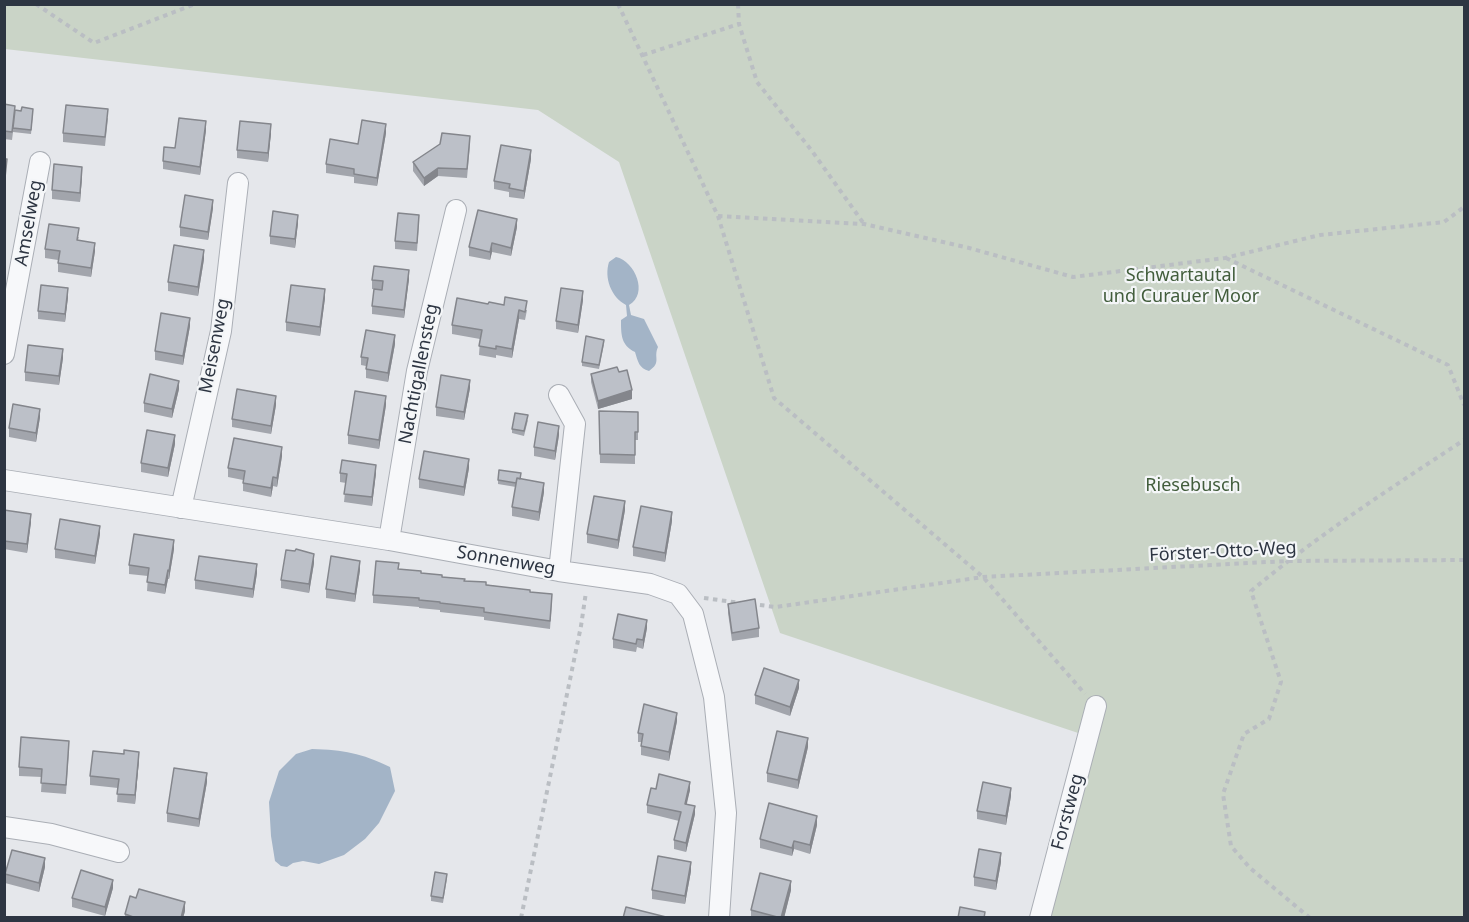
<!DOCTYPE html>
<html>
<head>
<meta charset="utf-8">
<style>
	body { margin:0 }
	#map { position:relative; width:1469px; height:922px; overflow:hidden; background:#e5e7eb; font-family:"Noto Sans",sans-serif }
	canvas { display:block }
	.frame { position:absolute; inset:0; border:6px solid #2d3542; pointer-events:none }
</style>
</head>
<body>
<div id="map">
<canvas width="1469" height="922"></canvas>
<div class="frame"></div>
</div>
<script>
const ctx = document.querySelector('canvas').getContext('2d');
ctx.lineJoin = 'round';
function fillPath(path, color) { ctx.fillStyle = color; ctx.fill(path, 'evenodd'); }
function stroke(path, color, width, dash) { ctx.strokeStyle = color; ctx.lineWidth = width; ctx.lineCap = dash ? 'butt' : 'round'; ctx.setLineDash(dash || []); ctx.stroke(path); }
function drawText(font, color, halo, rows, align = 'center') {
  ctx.font = font + ' "Noto Sans",sans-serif'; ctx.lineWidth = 4.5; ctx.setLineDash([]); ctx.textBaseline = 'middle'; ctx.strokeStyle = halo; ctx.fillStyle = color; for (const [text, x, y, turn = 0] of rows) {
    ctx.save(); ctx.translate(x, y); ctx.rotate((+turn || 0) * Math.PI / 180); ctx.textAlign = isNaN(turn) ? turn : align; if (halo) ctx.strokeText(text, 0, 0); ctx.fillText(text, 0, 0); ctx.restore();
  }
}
const green = new Path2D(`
	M5,4L1464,5V917H1047L1096,739L780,633L619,162L538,110L5,49Z`);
const water = new Path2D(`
	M616,257C635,261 649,294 629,305L631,315L644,319L658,347C653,358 662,362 649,371C639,368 638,362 635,352C621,345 621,335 621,320L627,316L626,305C611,297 604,278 609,262Z
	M312,749C344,750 361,753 390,767L395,791L379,823L365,839L344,855L319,864L303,861L293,863L287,867L281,866L275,861L271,836L269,802L279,771L296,754Z`);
const path = new Path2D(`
	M36,4L94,43L195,4
	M618,4L718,216L774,398L983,577L1085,694
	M738,4L739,24L757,82L812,151L864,224
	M643,55L739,24
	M718,216L864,224L969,248L1073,277L1225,258L1320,235L1444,222L1464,207
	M1226,258L1448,365L1464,405
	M704,598L741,603
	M751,604L776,607L983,577L1287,561L1464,560
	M521,918L581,626L586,592
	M1310,918L1250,868L1231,846L1223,794L1244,734L1269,719L1281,682L1251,591C1318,535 1391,488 1464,440`);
const minor = new Path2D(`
	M4,354L40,162
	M4,480L389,540L559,571L650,584L678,594L693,614L714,697L726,813L719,918
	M181,508L221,331L238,183
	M389,540L417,371L456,210
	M559,571L575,424L559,395
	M4,827L51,834L119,852
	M1040,918L1096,706`);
const wall = new Path2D(`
	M4,104L15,110L33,113L31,134L13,132L12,140L4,139Z
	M108,118L105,146L63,142V133Z
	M206,130L200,175L163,169V161L175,148Z
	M271,133L268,162L237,158V150Z
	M386,133L377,186L354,183V177L326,173V164L358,144Z
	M470,145L467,178L438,176L424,186L413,171V162Z
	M531,159L524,199L509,197V192L494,189V181Z
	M82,176L80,202L52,199V190Z
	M213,208L208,240L180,236V227Z
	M298,223L295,248L270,244V236Z
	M419,223L417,251L395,249V241Z
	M517,227L511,256L492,252L490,260L469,256V247Z
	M79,237L78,240L95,251L91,277L58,272V260L45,258V249Z
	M204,259L198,296L168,291V282Z
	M409,279L404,318L372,314V306L382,290L372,289V280Z
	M68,297L65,322L38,319V311Z
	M325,298L320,336L286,331V322Z
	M583,300L578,333L556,329V321Z
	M488,304L527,310L525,320L519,319L512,358L496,355V358L479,355L480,339L452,334V325Z
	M190,326L183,365L155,360V351Z
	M395,344L388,382L366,378V366L361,365V357Z
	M604,344L599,369L582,366V362Z
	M63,358L59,385L25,381V372Z
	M619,372L632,399L598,409L591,382V374Z
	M470,388L464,420L436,416V407Z
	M179,389L172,418L144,412V403Z
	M276,405L271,434L232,427V419Z
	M386,405L379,449L348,444V435Z
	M599,411L638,412V440H635V464L600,463Z
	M40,417L36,442L9,437V428Z
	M528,420L524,436L512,433V429Z
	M559,435L555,460L534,456V447Z
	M175,444L168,477L141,472V463Z
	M282,456L277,487L273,486L271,497L243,491V480L228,477V468Z
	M469,468L464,496L419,488V479Z
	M340,473H376L372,506L344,502L346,483L340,482Z
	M521,479L544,492L539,521L512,516V507L516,487L498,484V480Z
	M4,510L31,522L27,553L4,549Z
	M625,510L618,549L587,543V534Z
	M672,521L665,562L633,556V547Z
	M100,534L95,564L55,558V549Z
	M174,549L169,579H168L165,594L147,591L148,576L129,574V565Z
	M314,563L309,593L281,588V580Z
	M399,569L530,592L552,602L550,629L484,620V617L440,612V610L419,608V607L373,603V595Z
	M360,570L355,602L326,598V589Z
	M257,573L253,598L195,589V580Z
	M728,604L759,628V637L732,641L728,613Z
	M647,628L643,649L637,647L636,652L613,648V639Z
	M799,688L790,716L755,704V695Z
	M677,721L669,761L641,755V742H638V733Z
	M808,747L798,789L767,782V773Z
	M69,750L66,794L41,792L42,777L19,776V767Z
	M139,760L135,804L117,802L118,788L90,785V776Z
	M207,782L199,827L167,822V813Z
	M656,789L690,790L686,804L695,814L686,852L674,849V840L679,821L647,813V805Z
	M1011,796L1006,825L977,819V811Z
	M817,825L810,854L794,849L792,856L760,848V839Z
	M1001,862L996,890L974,886V877Z
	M45,867L39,892L5,883V874Z
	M691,871L685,904L652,899V890Z
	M447,878L443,903L431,901V896Z
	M113,888L105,916L72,907V898Z
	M791,890L784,918H751V910Z
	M136,898L185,911L183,918H125V914Z`);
const shadedWall = new Path2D(`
	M206,121V130L200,175V167Z
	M271,124V133L268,162V153Z
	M386,124V133L377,186V178Z
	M531,150V159L524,199V191Z
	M82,167V176L80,202V193Z
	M438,168V176L424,186V178Z
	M213,200V208L208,240V232Z
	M298,215V223L295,248V239Z
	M517,219V227L511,256V248Z
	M95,243V251L91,277V268Z
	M492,243V252L490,260V252Z
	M204,250V259L198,296V287Z
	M409,270V279L404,318V310Z
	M68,288V297L65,322V314Z
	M325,289V298L320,336V327Z
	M583,291V300L578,333V325Z
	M519,310V319L512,358V349Z
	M190,318V326L183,365V356Z
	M395,335V344L388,382V373Z
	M63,349V358L59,385V376Z
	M470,380V388L464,420V412Z
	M179,381V389L172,418V409Z
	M632,390V399L598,409V401Z
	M276,396V405L271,434V426Z
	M386,396V405L379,449V440Z
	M40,409V417L36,442V433Z
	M559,426V435L555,460V451Z
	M175,435V444L168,477V468Z
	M282,447V456L277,487V478Z
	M469,459V468L464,496V487Z
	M376,465V473L372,506V497Z
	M273,477V486L271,497V488Z
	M544,483V492L539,521V512Z
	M625,501V510L618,549V540Z
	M672,512V521L665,562V553Z
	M31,514V522L27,553V544Z
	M100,526V534L95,564V556Z
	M174,540V549L169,579V571Z
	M314,554V563L309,593V584Z
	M360,561V570L355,602V594Z
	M257,564V573L253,598V589Z
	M168,570V579L165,594V585Z
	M647,620V628L643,649V640Z
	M799,680V688L790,716V707Z
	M677,713V721L669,761V752Z
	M808,738V747L798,789V780Z
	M139,752V760L135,804V795Z
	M207,773V782L199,827V819Z
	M690,782V790L685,812V804Z
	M1011,788V796L1006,825V816Z
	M695,806V814L686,852V843Z
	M817,816V825L810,854V845Z
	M794,841V849L792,856V848Z
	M1001,853V862L996,890V881Z
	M45,858V867L39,892V883Z
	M691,862V871L685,904V896Z
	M113,880V888L105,916V907Z
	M791,881V890L784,918H781Z
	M185,902V911L183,918H181Z`);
const building = new Path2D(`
	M4,104L15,106L12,132L4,131Z
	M66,105L108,109L105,137L63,133Z
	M22,107L33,109L31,130L13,128L15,110L21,111Z
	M179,118L206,121L200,167L163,161L164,147L175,148Z
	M362,120L386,124L377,178L354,174V169L326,164L330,139L358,144Z
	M240,121L271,124L268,153L237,150Z
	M442,133L470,136L467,169L438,168L424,178L413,162L440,144Z
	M501,145L531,150L524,191L509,188L510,184L494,181Z
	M4,159H7L4,187Z
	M54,164L82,167L80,193L52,190Z
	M185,195L213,200L208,232L180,227Z
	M478,210L517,219L511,248L492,243L490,252L469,247Z
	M273,211L298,215L295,239L270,236Z
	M398,213L419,215L417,243L395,241Z
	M49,224L79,228L77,240L95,243L91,268L58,263L60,251L45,249Z
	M174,245L204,250L198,287L168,282Z
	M374,266L409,270L404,310L372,306L374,289L382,290L383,281L372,280Z
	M41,285L68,288L65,314L38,311Z
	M291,285L325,289L320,327L286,322Z
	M561,288L583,291L578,325L556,321Z
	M505,297L527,301L525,312L519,310L512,349L496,346V349L479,346L482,330L452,325L457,298L488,304L489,302L504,305Z
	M161,313L190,318L183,356L155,351Z
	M366,330L395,335L388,373L366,369L368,358L361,357Z
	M586,336L604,340L599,365L582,362Z
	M28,345L63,349L59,376L25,372Z
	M617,367L619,372L627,370L632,390L598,401L591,374Z
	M150,374L179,381L172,409L144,403Z
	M441,375L470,380L464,412L436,407Z
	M237,389L276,396L271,426L232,419Z
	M355,391L386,396L379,440L348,435Z
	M13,404L40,409L36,433L9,428Z
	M599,411L638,412V432H635V455L600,454Z
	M515,413L528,415L524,431L512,429Z
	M538,422L559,426L555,451L534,447Z
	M147,430L175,435L168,468L141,463Z
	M234,438L282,447L277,478L273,477L271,488L243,483L245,471L228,468Z
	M424,451L469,459L464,487L419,479Z
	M342,460L376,465L372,497L344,494L347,474L340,473Z
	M499,470L521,473L520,479L517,478L516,483L498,480Z
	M517,478L544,483L539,512L512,507Z
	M594,496L625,501L618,540L587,534Z
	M641,506L672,512L665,553L633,547Z
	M4,510L31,514L27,544L4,541Z
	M60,519L100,526L95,556L55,549Z
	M134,534L174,540L169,571L168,570L165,585L147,582L149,568L129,565Z
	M296,549L314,554L309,584L281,580L286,550L295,551Z
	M199,556L257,564L253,589L195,580Z
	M331,556L360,561L355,594L326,589Z
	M376,561L399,563L398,569L421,571V573L442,575V577L465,579L464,581L486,582V585L530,590V592L552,594L550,621L484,612V608L440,603V602L419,600V598L373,595Z
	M755,599L759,628L732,633L728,604Z
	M618,614L647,620L643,640L637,639L636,644L613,639Z
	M764,668L799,680L790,707L755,695Z
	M644,704L677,713L669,752L641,746L643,734L638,733Z
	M777,731L808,738L798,780L767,773Z
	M21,737L69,741L66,785L41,783L42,769L19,767Z
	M124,750L139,752L135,795L117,794L119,779L90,776L93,751L124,754Z
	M174,768L207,773L199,819L167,813Z
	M659,774L690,782L685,804L695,806L686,843L674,840L681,812L647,805L651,788L656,789Z
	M983,782L1011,788L1006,816L977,811Z
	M769,803L817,816L810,845L794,841L792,848L760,839Z
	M979,849L1001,853L996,881L974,877Z
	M12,850L45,858L39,883L5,874Z
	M658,856L691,862L685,896L652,890Z
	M81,870L113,880L105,907L72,898Z
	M435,872L447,874L443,898L431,896Z
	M760,873L791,881L781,918L751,910Z
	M139,889L185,902L181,918H136L125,914L130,896L136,898Z
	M626,907L670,918H623Z
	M960,907L985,912L984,918H958Z`);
const streetNames = [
	["Amselweg",29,223,-80],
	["Meisenweg",215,346,-79],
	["Nachtigallensteg",419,374,-79],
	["Förster-Otto-Weg",1223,552,-3],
	["Sonnenweg",506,561,10],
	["Forstweg",1068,812,-75]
];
const parkNames = [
	["Schwartautal",1181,276],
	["und Curauer Moor",1181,297],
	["Riesebusch",1193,486]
];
fillPath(green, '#cad4c7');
fillPath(water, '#a3b4c7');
stroke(minor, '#aaaeb5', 22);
stroke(path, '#babec3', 4, [4.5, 4.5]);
stroke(minor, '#f7f8fa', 20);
fillPath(wall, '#a2a5ac');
fillPath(shadedWall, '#84868c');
fillPath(building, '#bcc0c8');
stroke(building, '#84868c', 1.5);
drawText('18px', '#2d3542', '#f4f6f8', streetNames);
drawText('18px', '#425d3c', '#f4f6f8', parkNames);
</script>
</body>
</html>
